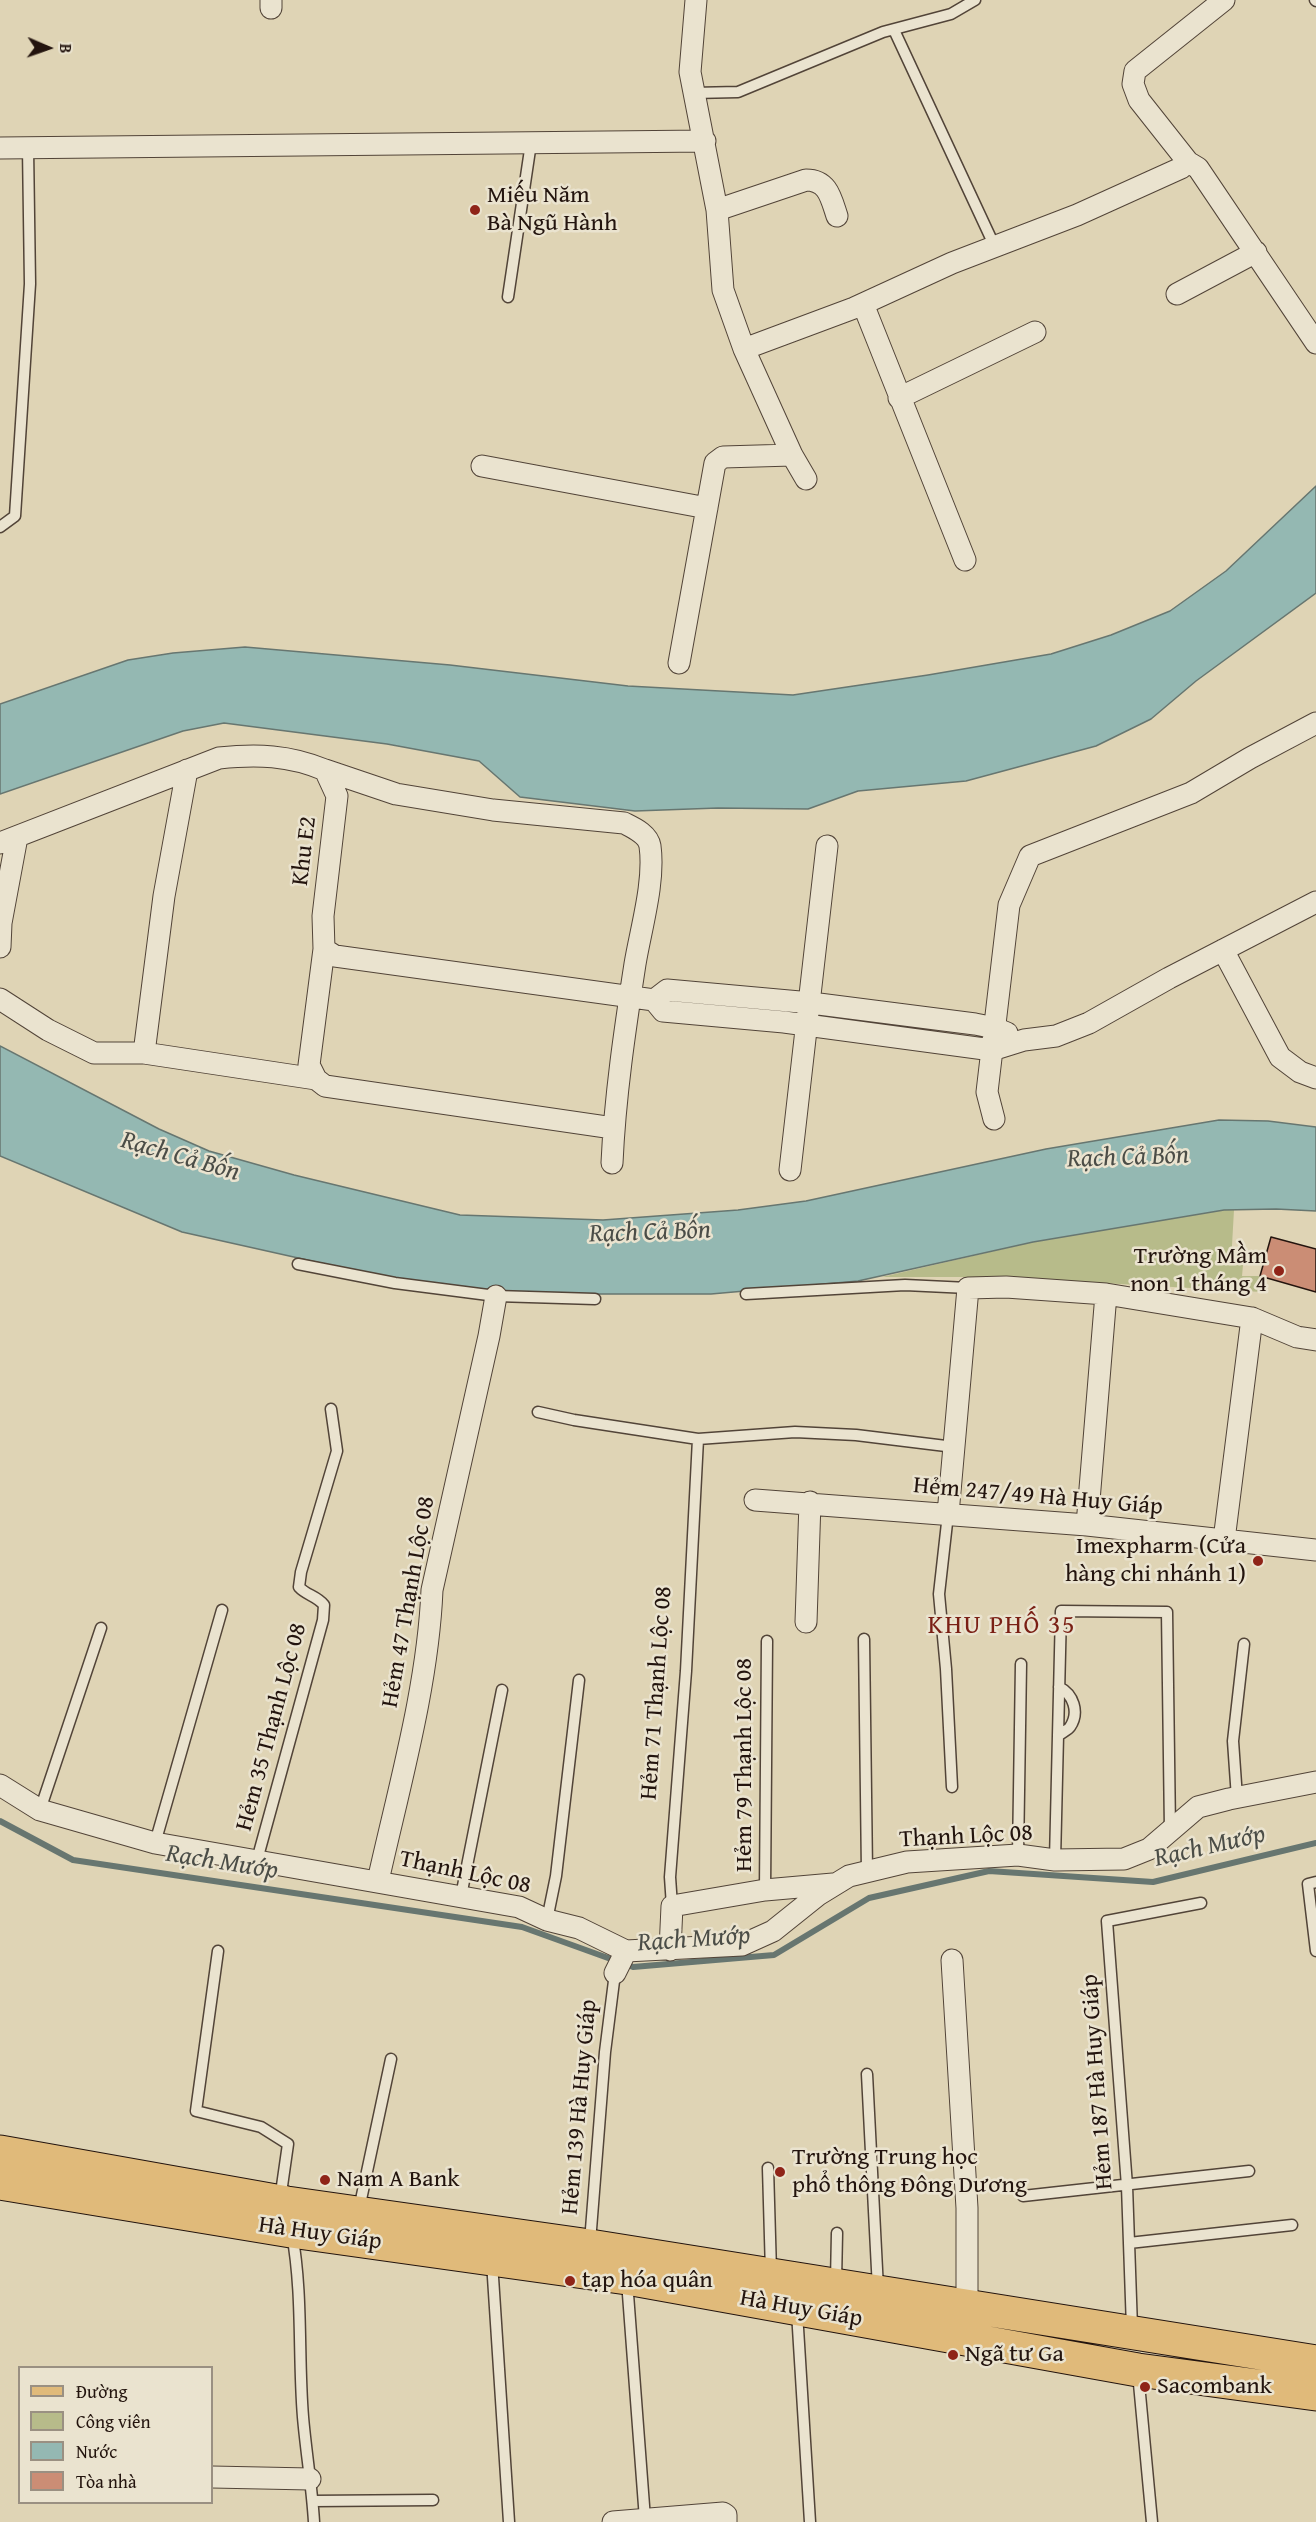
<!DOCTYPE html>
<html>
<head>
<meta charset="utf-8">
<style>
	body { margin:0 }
	#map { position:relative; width:1316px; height:2522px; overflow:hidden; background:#dfd4b5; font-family:"Gentium Book Plus",serif }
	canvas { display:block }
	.legend { position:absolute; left:18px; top:2366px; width:195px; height:138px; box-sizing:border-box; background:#eae3cf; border:2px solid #9a9082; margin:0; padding:8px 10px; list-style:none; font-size:18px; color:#23140e }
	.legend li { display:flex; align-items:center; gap:12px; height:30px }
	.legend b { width:30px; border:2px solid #9a9082 }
	.north { position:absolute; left:18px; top:18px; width:60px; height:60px; -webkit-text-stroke:4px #eae3cf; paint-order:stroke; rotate:92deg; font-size:16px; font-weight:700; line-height:24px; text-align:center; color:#23140e }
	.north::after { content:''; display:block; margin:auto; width:21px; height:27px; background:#23140e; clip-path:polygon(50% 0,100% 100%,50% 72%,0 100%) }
</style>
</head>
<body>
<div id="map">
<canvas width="1316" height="2522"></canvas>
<ul class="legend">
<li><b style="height:8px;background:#e0ba7a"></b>Đường</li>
<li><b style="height:16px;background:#b7bb8a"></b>Công viên</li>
<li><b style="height:16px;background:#94b8b2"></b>Nước</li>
<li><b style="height:16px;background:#cb8d75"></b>Tòa nhà</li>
</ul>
<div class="north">B</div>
</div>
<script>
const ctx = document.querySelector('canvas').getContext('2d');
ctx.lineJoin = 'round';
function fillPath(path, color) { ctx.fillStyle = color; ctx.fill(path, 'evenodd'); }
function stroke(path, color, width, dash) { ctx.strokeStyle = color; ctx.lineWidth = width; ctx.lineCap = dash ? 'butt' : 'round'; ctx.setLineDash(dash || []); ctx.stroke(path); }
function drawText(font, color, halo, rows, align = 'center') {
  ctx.font = font + ' "Gentium Book Plus",serif'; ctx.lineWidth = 5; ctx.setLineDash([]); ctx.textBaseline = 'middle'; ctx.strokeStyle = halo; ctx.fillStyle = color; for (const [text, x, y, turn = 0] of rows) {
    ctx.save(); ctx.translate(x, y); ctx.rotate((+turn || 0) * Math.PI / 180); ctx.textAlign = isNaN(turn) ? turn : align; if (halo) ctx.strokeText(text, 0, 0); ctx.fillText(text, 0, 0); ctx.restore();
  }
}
const green = new Path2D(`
	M1224,1210H1234L1231,1263L1243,1265L1242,1276H1260L1262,1292L995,1277H882L1033,1242Z`);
const water = new Path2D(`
	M1316,486V593L1196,681L1151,719L1096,746L966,781L858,791L808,809L718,808L635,811L520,797L479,761L387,744L224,723L183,731L0,794V704L128,660L173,653L245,647L450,665L628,686L793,695L928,675L1051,654L1111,635L1170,611L1226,571Z
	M0,1046L159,1129L209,1151L294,1175L460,1215L603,1220L738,1210L806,1201L1046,1149L1219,1120L1268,1121L1316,1127V1211L1276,1209L1224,1210L1033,1242L858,1281L711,1294H496L401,1281L182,1232L0,1156Z`);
const stream = new Path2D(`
	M0,1821L73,1860L522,1927L633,1967L774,1955L869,1898L989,1871L1153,1882L1316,1843`);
const building = new Path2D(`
	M1271,1237L1316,1249V1292L1260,1276Z`);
const lane = new Path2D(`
	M1315,0L1316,1
	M894,30L995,247
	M693,93L738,92L883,32L951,14L975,0
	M508,297L531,143
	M0,527L15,516L30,284L28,148
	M298,1264L395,1283L496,1296L595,1299
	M746,1294L905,1285L968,1288
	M538,1412L574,1420L698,1439L795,1432L856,1435L954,1447
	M948,1514L939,1594L946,1669L952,1787
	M864,1639L867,1872
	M1058,1736C1061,1733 1068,1730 1070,1727C1080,1712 1073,1694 1059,1687
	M1237,1798L1233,1741L1244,1644
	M40,1810L101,1628
	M155,1843L222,1610
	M1018,1855L1021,1664
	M257,1860L323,1620L324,1605C317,1596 306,1595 299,1587L301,1572L337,1451L331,1409
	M1055,1860L1061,1611L1167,1612L1170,1830
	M1316,1882L1308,1884L1316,1951
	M765,1890L767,1641
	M461,1896L502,1690
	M672,1906L670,1877L686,1671L698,1439
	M547,1920L556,1876L579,1680
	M218,1951L196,2111L261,2127L288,2144L282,2186L285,2197
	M867,2074L878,2289
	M768,2168L771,2272
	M1023,2196L1249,2171
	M359,2209L391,2059
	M292,2234C303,2294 298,2356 303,2417C306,2452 312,2487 314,2522
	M590,2242L605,2052L615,1973
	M1129,2243L1292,2225
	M492,2262L509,2522
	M627,2281L645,2519
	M836,2281L837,2233
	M797,2312L810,2522
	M1132,2328L1127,2186L1107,1921L1201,1903
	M1138,2373L1152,2522
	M313,2501L433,2500`);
const street = new Path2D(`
	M696,0L690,72L717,210L723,290L744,349L792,455L806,479
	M271,8V0
	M0,148L705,141
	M1188,162L1198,168L1316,343
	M717,210L806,180C828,180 831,198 837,216
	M1177,294L1256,252
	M863,304L965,560
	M744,349L854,308L952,263L1077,215L1181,168L1188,162L1139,100L1133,84L1135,71L1224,0
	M899,398L1035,332
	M482,466L707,508
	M679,663L715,463L723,457L792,455
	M325,770L396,794L493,810L624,823C634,828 648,834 650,846C655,882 641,928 635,964C625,1029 615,1096 612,1163
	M0,843L219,758C257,754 289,755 325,770L337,796L323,916L324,949L335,956L654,1000
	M0,947L1,923L17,837
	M324,949L309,1065L316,1079L325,1086L613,1128
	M1223,950L1280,1057L1300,1072L1316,1078
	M0,999L48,1030L94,1053H144L316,1079
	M654,1000L663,1011L784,1022L992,1050L1024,1040L1056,1036L1089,1023L1169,978L1316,902
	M654,1000L667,990L811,1003L975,1024L995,1028L1007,1033
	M144,1053L164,896L187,770
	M994,1119L987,1092L1009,905L1030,856L1191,793L1250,758L1316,723
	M790,1170L827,846
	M755,1500L1087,1525L1316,1550
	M948,1514L968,1288L1006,1287L1106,1294L1252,1318L1297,1337L1316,1340
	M1087,1525L1106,1294
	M1224,1540L1252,1318
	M806,1622L810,1502
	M0,1785L40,1810L155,1843L519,1907L547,1920L579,1928L626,1951L742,1945L773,1931L818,1895L849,1876L907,1862L1018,1855L1055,1860L1124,1859L1149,1849L1198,1807L1229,1799L1316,1782
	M378,1881C399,1787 428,1686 432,1590L489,1336L496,1296
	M670,1950L672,1906L765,1890L833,1884
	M952,1960L967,2208V2307
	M615,1973L626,1951
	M212,2477L310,2479
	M613,2522L723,2513L726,2515V2522`);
const primary = new Path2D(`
	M0,2152L287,2203L590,2246L1316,2362
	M0,2183L291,2231L627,2278L1138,2370L1316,2394`);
const markers = [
	[475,210,6,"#8f2418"],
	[1279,1271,6,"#8f2418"],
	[1258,1561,6,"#8f2418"],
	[780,2172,6,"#8f2418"],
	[325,2180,6,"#8f2418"],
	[570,2281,6,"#8f2418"],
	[953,2355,6,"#8f2418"],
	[1145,2387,6,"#8f2418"]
];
const poiNames = [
	["Miếu Năm",487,196],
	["Bà Ngũ Hành",487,224],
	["Trường Mầm",1267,1257,"right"],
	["non 1 tháng 4",1267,1285,"right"],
	["Imexpharm (Cửa",1246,1547,"right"],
	["hàng chi nhánh 1)",1246,1575,"right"],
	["Trường Trung học",792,2158],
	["phổ thông Đông Dương",792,2186],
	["Nam A Bank",337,2180],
	["tạp hóa quân",582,2281],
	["Ngã tư Ga",965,2355],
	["Sacombank",1157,2387]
];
const streetNames = [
	["Khu E2",305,851,-83],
	["Hẻm 247/49 Hà Huy Giáp",1038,1497,5],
	["Hẻm 47 Thạnh Lộc 08",409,1602,-80],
	["Hẻm 71 Thạnh Lộc 08",657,1693,-86],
	["Hẻm 35 Thạnh Lộc 08",272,1727,-75],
	["Hẻm 79 Thạnh Lộc 08",745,1765,-90],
	["Thạnh Lộc 08",966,1837,-3],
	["Thạnh Lộc 08",465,1873,12],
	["Hẻm 187 Hà Huy Giáp",1098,2082,-94],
	["Hẻm 139 Hà Huy Giáp",580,2107,-85],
	["Hà Huy Giáp",320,2234,8],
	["Hà Huy Giáp",801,2309,10]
];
const waterNames = [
	["Rạch Cả Bốn",180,1157,16],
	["Rạch Cả Bốn",1128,1158,-2],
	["Rạch Cả Bốn",650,1233,-2],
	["Rạch Mướp",1210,1847,-13],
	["Rạch Mướp",222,1863,9],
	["Rạch Mướp",694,1940,-4]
];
const neighbourhoodNames = [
	["KHU PHỐ 35",1002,1626]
];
fillPath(green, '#b7bb8a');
fillPath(water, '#94b8b2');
stroke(water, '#677670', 1.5);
stroke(stream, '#677670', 6);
fillPath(building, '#cb8d75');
stroke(building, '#23140e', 1.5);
stroke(lane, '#524438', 13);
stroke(street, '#524438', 23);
stroke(primary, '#23140e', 35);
stroke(lane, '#eae3cf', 10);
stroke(street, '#eae3cf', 21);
stroke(primary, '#e0ba7a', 33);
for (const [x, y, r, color] of markers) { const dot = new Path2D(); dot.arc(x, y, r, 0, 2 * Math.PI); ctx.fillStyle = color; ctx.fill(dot); stroke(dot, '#eae3cf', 2); }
drawText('24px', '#23140e', '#eae3cf', poiNames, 'left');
drawText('24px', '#23140e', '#eae3cf', streetNames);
drawText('italic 26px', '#4b4d47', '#eae3cf', waterNames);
ctx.letterSpacing = '1.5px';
drawText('26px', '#7a1f14', '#eae3cf', neighbourhoodNames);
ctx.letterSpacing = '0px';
</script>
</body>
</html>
